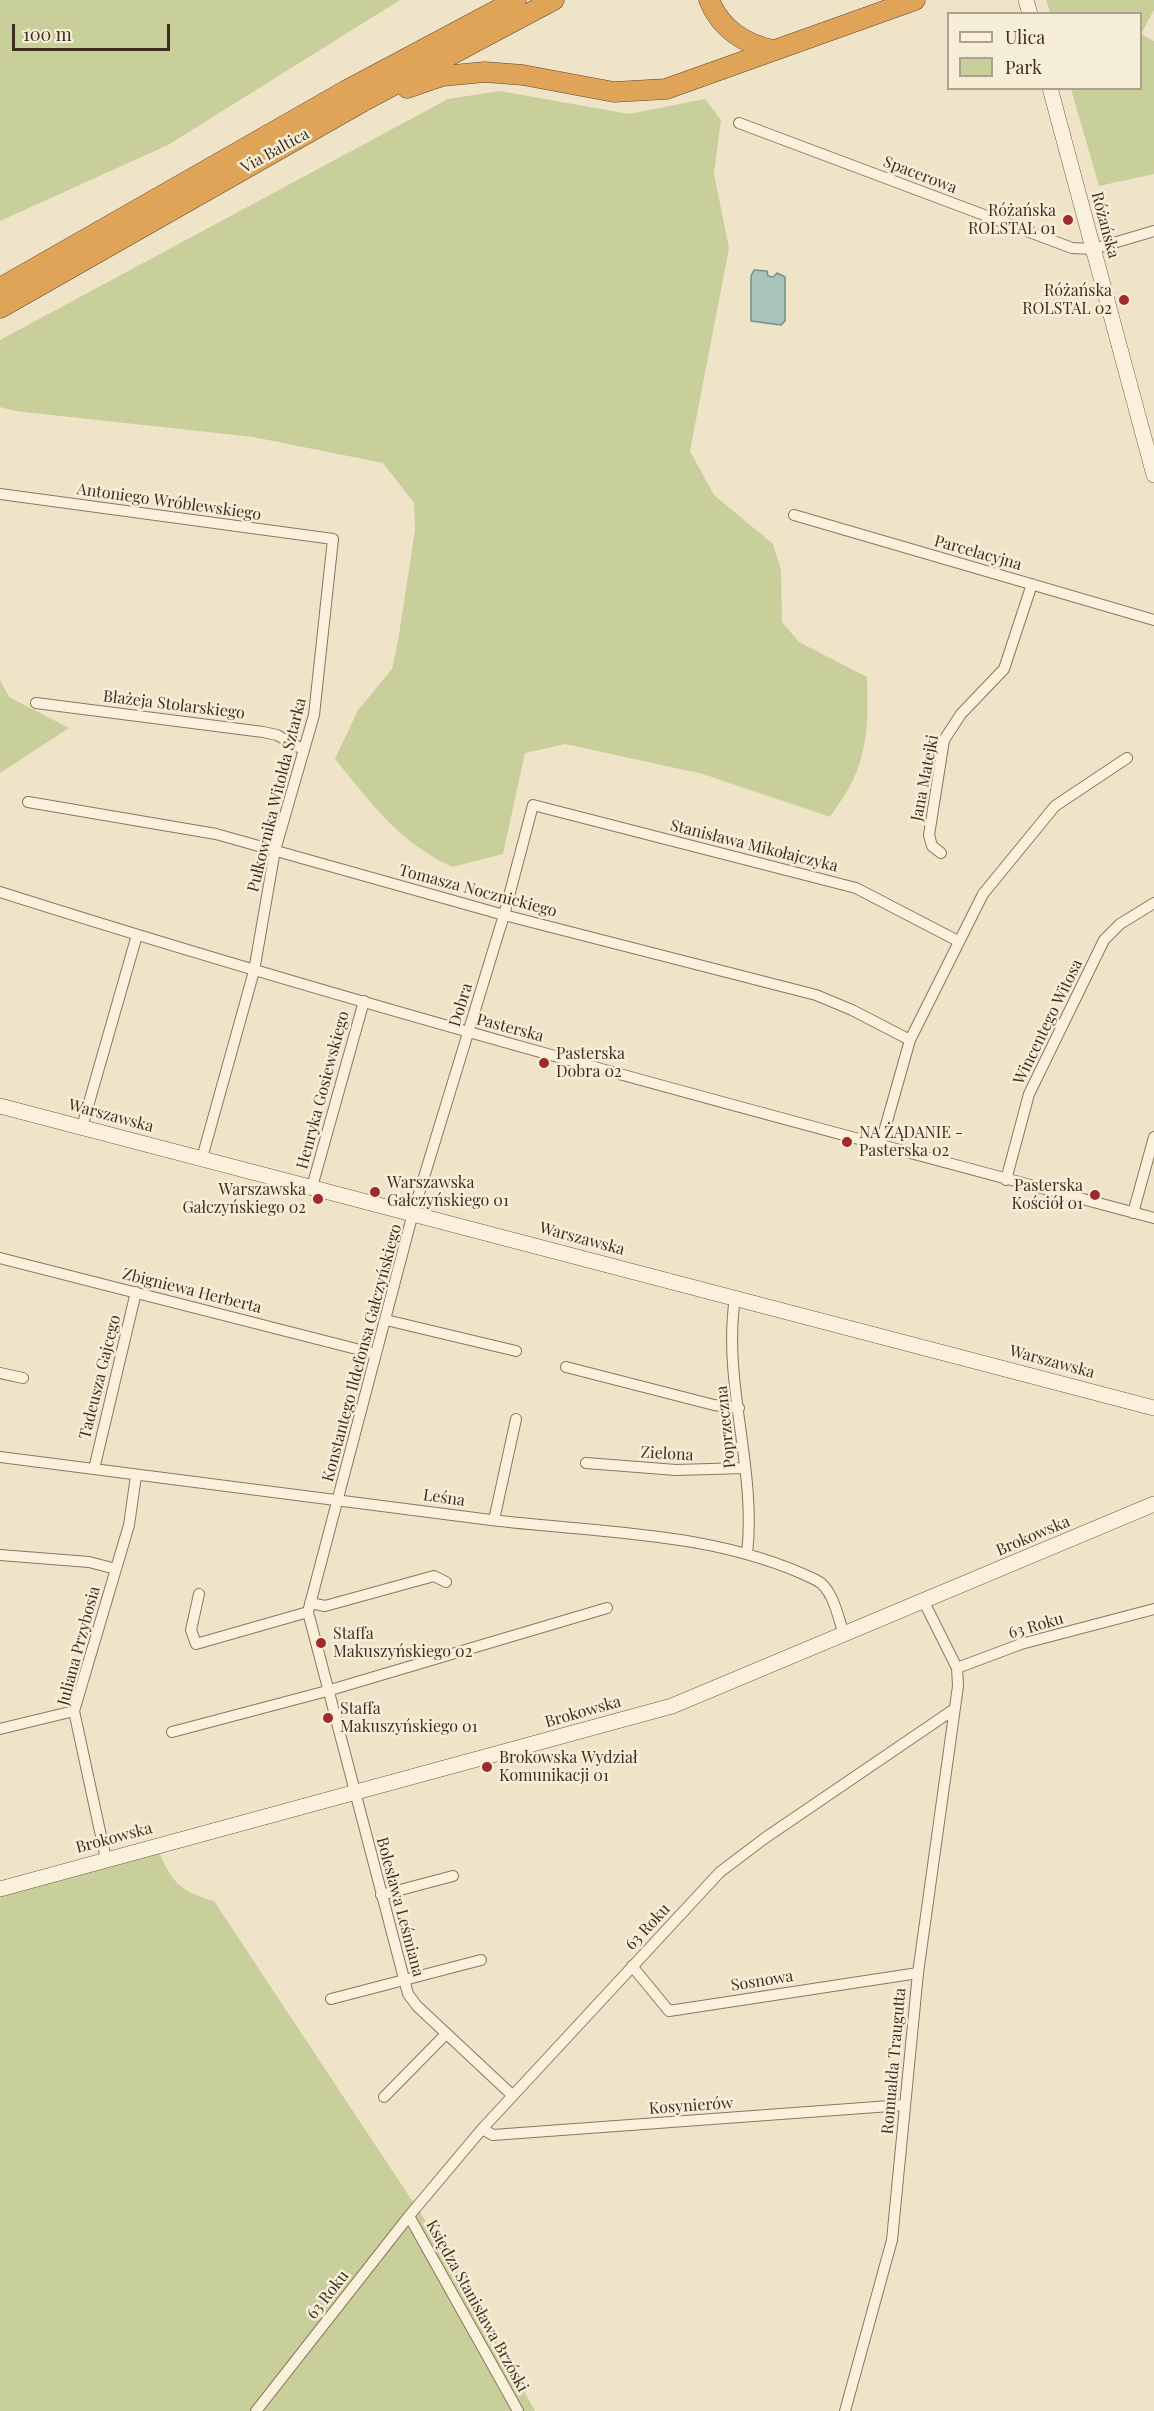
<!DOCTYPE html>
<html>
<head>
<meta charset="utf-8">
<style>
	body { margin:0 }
	#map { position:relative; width:1154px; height:2411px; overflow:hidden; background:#f0e4c8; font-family:"Playfair Display",serif }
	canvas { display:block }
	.legend { position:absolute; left:947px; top:12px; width:195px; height:78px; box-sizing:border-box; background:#f7eed8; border:2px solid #ada18e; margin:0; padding:8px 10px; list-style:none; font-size:18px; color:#3d2e20 }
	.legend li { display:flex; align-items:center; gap:12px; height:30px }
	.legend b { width:30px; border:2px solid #ada18e }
	.scale { position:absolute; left:12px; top:24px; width:158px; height:27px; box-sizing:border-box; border:3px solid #3d2e20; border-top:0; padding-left:8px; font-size:18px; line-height:21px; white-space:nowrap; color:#3d2e20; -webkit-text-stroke:4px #f7eed8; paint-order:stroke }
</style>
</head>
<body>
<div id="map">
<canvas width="1154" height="2411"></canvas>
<ul class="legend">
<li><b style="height:8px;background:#faf1dc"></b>Ulica</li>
<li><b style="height:16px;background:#c9cf9b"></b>Park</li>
</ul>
<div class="scale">100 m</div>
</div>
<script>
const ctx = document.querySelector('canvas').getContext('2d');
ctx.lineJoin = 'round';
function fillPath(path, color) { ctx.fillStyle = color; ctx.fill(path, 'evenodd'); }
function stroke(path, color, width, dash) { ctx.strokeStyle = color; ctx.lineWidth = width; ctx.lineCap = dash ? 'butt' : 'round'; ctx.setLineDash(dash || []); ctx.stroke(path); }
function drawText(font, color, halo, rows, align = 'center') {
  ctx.font = font + ' "Playfair Display",serif'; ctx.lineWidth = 5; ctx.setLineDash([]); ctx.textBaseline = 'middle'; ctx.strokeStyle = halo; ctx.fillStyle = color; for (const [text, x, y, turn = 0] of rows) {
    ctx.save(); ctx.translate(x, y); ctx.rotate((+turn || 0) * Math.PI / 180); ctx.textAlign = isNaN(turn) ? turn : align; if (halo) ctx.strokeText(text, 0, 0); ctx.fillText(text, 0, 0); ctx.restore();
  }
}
const green = new Path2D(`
	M0,0H400L168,145L0,221Z
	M1046,0H1154V10L1141,34L1154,41V174L1099,186L1071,89L1140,88V14L1050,13Z
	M500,91L629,114L705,99L721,120L714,174L729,248L690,451L714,495L773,544L781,570L782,622L799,642L867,677C868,710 869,742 856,773C850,789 839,803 830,817L703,774L565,744L525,753L503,854L452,867C399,842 371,803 335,759L358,710L392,669L398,641L415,530L414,503L383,463L253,437L15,411L0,407V340L448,99Z
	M0,680L9,697L69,728L0,773Z
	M158,1850C172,1882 179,1891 214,1901L454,2264L535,2411H0V1886Z`);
const water = new Path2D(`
	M754,270L767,271L768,276L773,277L777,273L785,277V321L781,325L751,321V276Z`);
const street = new Path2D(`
	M739,123L1072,248L1093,249L1154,231
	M0,494L333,539L314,715L275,850L254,971L202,1158
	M794,515L1154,620
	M36,703L263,732L277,735L304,750
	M28,802L216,834L504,915L816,995L852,1010L910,1040
	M941,853L932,846L929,835L944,740L961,714L1004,669L1032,584
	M0,892C381,1013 768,1115 1154,1218
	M82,1127L137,935
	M880,1146L910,1040L983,894L1055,806L1127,758
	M1006,1180L1029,1094L1104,940L1120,924L1154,903
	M312,1187L364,1001
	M1133,1213L1154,1137
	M0,1258L376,1354
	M735,1298C722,1382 757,1469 747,1554
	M386,1320L516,1351
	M566,1367L714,1405L739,1408
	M0,1373L23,1378
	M0,1457C164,1478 328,1499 491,1520C599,1533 716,1531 816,1580C833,1588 838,1617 844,1635
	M586,1463L676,1470L745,1468
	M94,1469L136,1292
	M494,1520L516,1419
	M0,1555L89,1562L116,1569
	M199,1594L191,1630L196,1644L308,1612
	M310,1603L325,1606L434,1576L446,1582
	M957,1668L1021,1644L1154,1609
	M0,1729L74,1711
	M172,1732L327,1691L607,1608
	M106,1859L74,1711L129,1525L136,1476
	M381,1895L453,1876
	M632,1966L669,2011L918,1973
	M331,1999L481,1960
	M511,2094L417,2006L408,1994L308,1612L413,1213L504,915L533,805L856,888L958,941
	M384,2097L446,2034
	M482,2129L493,2135L904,2105
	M409,2216L518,2411
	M256,2411L409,2216L482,2129L720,1872L765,1838L953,1710
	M845,2411L892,2240L918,1973L958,1686L957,1668L924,1602`);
const secondary = new Path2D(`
	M1026,0L1030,14
	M1050,88L1154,475
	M0,1106L1154,1408
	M0,1889L672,1706L1154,1504`);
const highway = new Path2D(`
	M709,0C720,28 745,45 774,50
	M407,88L442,76L485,72L523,75L614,92L666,89L915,0
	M0,288L345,91L516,0
	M0,308L362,102L554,0`);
const markers = [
	[1068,220,6,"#9e2a2b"],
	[1124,300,6,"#9e2a2b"],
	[544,1063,6,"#9e2a2b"],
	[847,1142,6,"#9e2a2b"],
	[375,1192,6,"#9e2a2b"],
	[1095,1195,6,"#9e2a2b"],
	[318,1199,6,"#9e2a2b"],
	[321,1643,6,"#9e2a2b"],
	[328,1718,6,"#9e2a2b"],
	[487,1767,6,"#9e2a2b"]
];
const streetNames = [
	["Via Baltica",275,151,-29],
	["Spacerowa",920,175,21],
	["Różańska",1105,225,75],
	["Antoniego Wróblewskiego",169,502,8],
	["Parcelacyjna",978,553,16],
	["Błażeja Stolarskiego",174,705,7],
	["Jana Matejki",925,778,-79],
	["Pułkownika Witolda Sztarka",277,795,-76],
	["Stanisława Mikołajczyka",754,846,14],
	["Tomasza Nocznickiego",478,891,15],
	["Dobra",461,1005,-73],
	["Wincentego Witosa",1048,1022,-64],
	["Pasterska",510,1028,15],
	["Henryka Gosiewskiego",323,1090,-75],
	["Warszawska",111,1116,15],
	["Warszawska",582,1239,15],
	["Zbigniewa Herberta",192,1291,14],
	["Konstantego Ildefonsa Gałczyńskiego",362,1353,-75],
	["Warszawska",1052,1362,15],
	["Tadeusza Gajcego",100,1377,-76],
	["Poprzeczna",726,1427,-96],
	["Zielona",667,1454,3],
	["Leśna",444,1498,8],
	["Brokowska",1033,1536,-23],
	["63 Roku",1036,1626,-16],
	["Juliana Przybosia",79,1646,-75],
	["Brokowska",583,1712,-16],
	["Brokowska",114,1838,-15],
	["Bolesława Leśmiana",400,1907,75],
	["63 Roku",648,1927,-47],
	["Sosnowa",762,1981,-9],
	["Romualda Traugutta",894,2061,-85],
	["Kosynierów",691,2106,-4],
	["63 Roku",328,2295,-52],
	["Księdza Stanisława Brzóski",477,2306,61]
];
const poiNames = [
	["Różańska",1056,211,"right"],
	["ROLSTAL 01",1056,229,"right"],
	["Różańska",1112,291,"right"],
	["ROLSTAL 02",1112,309,"right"],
	["Pasterska",556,1054],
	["Dobra 02",556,1072],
	["NA ŻĄDANIE -",859,1133],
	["Pasterska 02",859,1151],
	["Warszawska",387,1183],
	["Gałczyńskiego 01",387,1201],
	["Pasterska",1083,1186,"right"],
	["Kościół 01",1083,1204,"right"],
	["Warszawska",306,1190,"right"],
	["Gałczyńskiego 02",306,1208,"right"],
	["Staffa",333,1634],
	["Makuszyńskiego 02",333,1652],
	["Staffa",340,1709],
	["Makuszyńskiego 01",340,1727],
	["Brokowska Wydział",499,1758],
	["Komunikacji 01",499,1776]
];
fillPath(green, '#c9cf9b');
fillPath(water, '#a9c4bc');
stroke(water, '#6f938a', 1.5);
stroke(street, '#8d765c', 12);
stroke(secondary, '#6f573f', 16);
stroke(highway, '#5b4430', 21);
stroke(street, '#faf1dc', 10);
stroke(secondary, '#faf1dc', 15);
stroke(highway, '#e0a458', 20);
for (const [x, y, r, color] of markers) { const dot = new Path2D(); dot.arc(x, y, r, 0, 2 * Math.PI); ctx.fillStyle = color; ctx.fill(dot); stroke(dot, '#f7eed8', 2); }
drawText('16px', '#3d2e20', '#f7eed8', streetNames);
drawText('16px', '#3d2e20', '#f7eed8', poiNames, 'left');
</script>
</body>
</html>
